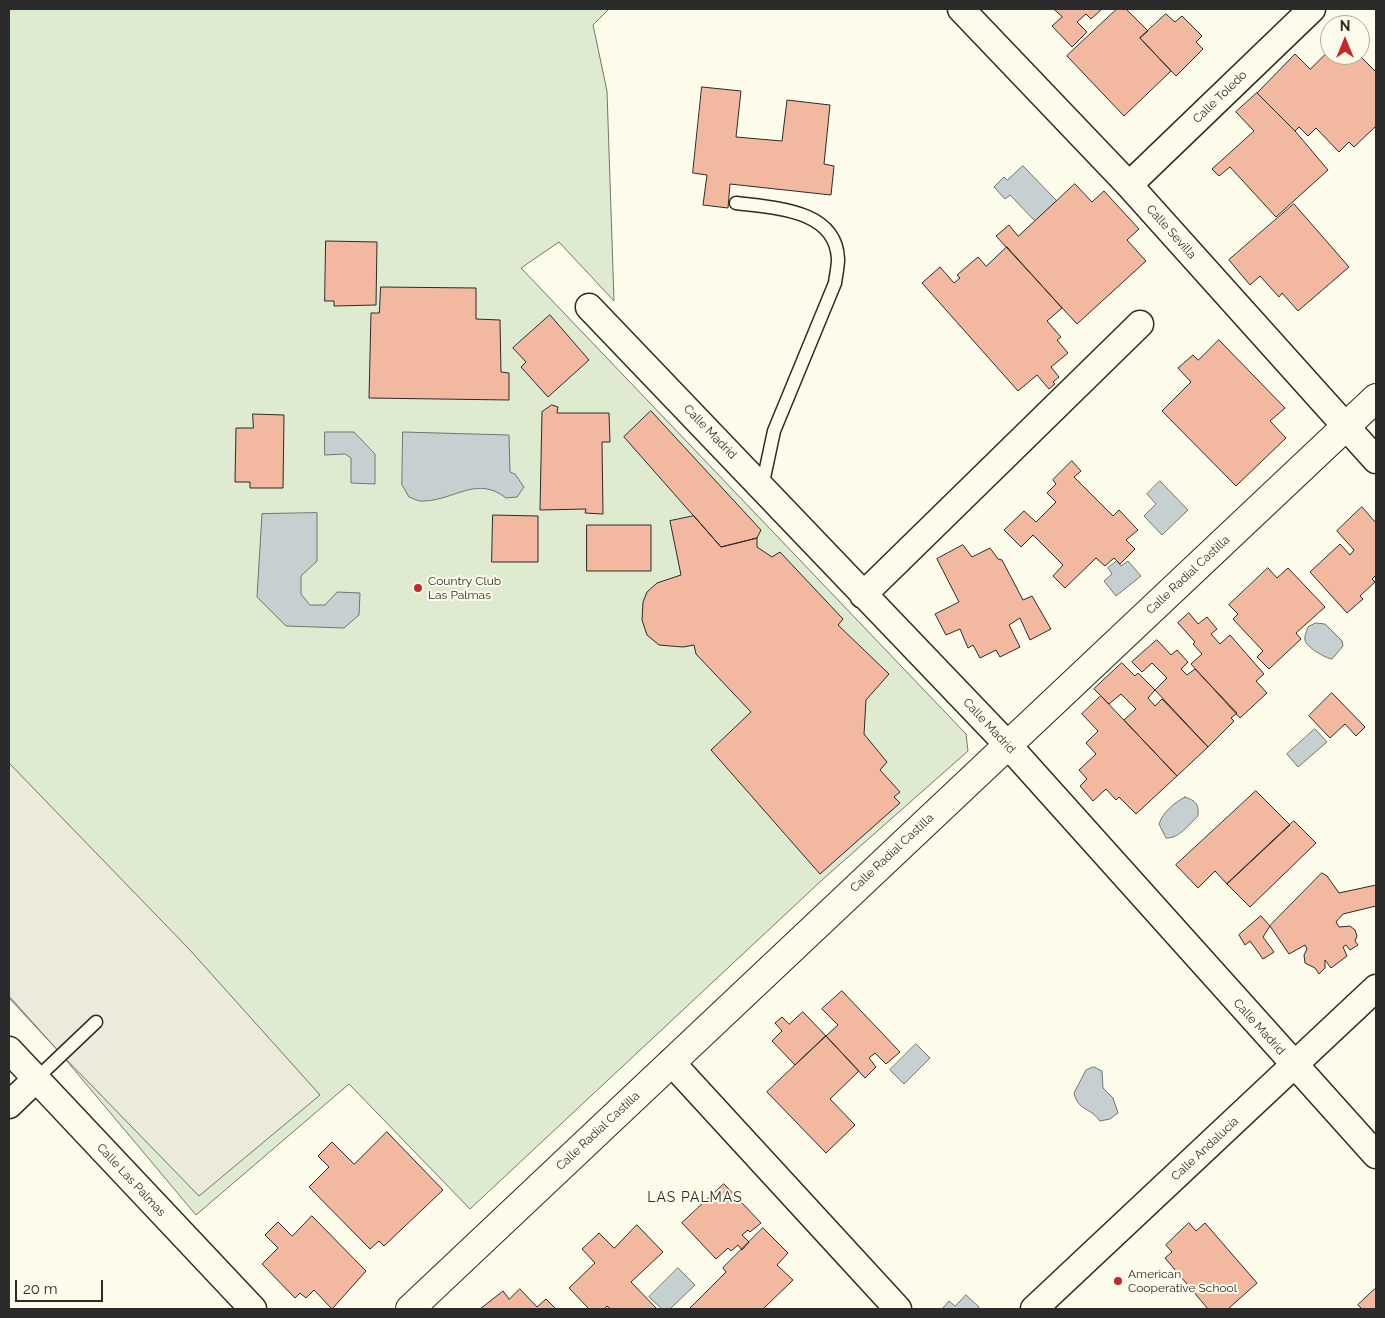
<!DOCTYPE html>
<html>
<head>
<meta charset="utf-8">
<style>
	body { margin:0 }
	#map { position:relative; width:1385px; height:1318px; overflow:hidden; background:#fdfbea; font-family:Raleway,sans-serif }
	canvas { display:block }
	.frame { position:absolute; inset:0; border:10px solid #2b2b2b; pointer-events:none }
	.north { position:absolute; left:1320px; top:15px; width:50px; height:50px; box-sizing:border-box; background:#fdfbea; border:1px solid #a9a89e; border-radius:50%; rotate:0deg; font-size:14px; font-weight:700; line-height:20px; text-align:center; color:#2b2b2b }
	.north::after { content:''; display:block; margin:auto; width:18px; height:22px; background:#c62828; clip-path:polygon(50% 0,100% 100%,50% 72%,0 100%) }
	.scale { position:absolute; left:15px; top:1280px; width:88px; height:22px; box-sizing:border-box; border:2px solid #2b2b2b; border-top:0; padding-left:6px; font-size:15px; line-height:18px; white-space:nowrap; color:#2b2b2b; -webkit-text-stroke:4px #fdfbea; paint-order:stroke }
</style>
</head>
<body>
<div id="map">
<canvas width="1385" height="1318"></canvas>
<div class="frame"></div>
<div class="north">N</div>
<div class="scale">20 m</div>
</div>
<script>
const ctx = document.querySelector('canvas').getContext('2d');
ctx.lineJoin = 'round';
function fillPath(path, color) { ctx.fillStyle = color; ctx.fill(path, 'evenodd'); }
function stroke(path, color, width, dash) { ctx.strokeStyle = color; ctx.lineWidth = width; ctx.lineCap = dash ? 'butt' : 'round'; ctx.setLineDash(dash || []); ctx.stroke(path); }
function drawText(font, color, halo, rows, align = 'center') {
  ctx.font = font + ' Raleway,sans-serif'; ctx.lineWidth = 4; ctx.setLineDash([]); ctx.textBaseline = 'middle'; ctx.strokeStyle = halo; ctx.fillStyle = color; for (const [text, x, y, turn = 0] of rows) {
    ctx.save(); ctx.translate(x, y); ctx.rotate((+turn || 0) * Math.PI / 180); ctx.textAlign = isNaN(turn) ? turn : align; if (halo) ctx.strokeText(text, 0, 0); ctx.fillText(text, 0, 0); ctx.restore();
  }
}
const green = new Path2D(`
	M9,9H609L593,25L607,91L614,301L559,242L521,268L966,734L968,751L822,880L470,1209L349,1084L196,1215L61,1054L9,998Z`);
const parking = new Path2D(`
	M9,763L189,949L320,1095L199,1196L61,1054L9,996Z`);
const water = new Path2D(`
	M1023,166L1057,201L1035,221L1010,195L1005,199L994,187L1004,177L1007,180Z
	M325,432H354L375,454V484L351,483V458L345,454L325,455Z
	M403,432L509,435L510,472L515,474L524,487L517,497L506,498C477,475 455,500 424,501C420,502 414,499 409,497L402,485Z
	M1160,481L1188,510L1162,535L1144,516L1156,504L1147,494Z
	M317,513V561L301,576V594L310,605H325L337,592L360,593L359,615L344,628L286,626L257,597L262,514Z
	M1117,561L1121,566L1128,561L1141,576L1116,596L1104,581L1112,574L1108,568Z
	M1316,623L1325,624L1342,641L1343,646L1332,659C1325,658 1306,647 1305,640C1304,636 1307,631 1308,627Z
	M1315,729L1327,742L1298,767L1287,754Z
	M1185,797C1196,801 1199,804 1198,816C1189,824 1179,839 1166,838L1159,824C1163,812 1174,803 1185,797Z
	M916,1044L930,1058L904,1084L890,1070Z
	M1094,1067L1102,1071L1103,1088L1113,1098L1118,1113L1110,1119L1100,1121C1089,1106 1079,1112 1074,1093L1086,1070Z
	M678,1268L695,1285L670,1309H662L649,1297Z
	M966,1295L979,1307L977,1309H942L949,1301L955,1306Z`);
const building = new Path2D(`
	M1054,9H1102L1091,19L1086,14L1077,22L1087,32L1072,47L1052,26L1062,17Z
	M1117,9H1126L1148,31L1140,38L1171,71L1124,116L1067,56Z
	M1166,14L1175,22L1182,16L1202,36L1196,42L1203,49L1176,76L1140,38Z
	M1330,50V55H1359L1376,72V126L1354,147L1349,142L1339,152L1316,128L1308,136L1299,127L1295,131L1257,93L1295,54L1310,69Z
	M702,87L741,91L736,137L782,141L787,100L830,105L824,164L834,166L831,195L730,184L728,208L703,205L707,175L693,173Z
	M1257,93L1295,131L1328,170L1276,217L1230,167L1219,176L1212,169L1254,131L1236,112Z
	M1075,184L1092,202L1104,191L1139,229L1127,240L1146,261L1077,324L996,236L1009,225L1018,236Z
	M1294,204L1349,267L1298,311L1282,293L1279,297L1260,276L1250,285L1229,260Z
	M326,241L377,242L376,305L334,306V301H325Z
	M1007,247L1062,308L1047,321L1061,337L1057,340L1068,353L1051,367L1059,377L1053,382L1055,384L1049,389L1037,375L1018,391L922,283L940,267L954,283L960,278L957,275L978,257L986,266Z
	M381,287L476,288V319L500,320L501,372L509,373V400L369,398L371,313H379Z
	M550,315L589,360L548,397L521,367L526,362L513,348Z
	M1219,340L1285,408L1270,421L1286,438L1236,486L1162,411L1191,382L1178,368L1193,355L1198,360Z
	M552,405L558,407L557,413H609L610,442H602L603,514L585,513L586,509L540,510L542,412Z
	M651,411L761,530L757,538L721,547L624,437Z
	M253,414L284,415L283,488H250V482H235L236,428H253Z
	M1072,461L1081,471L1074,477L1113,516L1119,510L1138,530L1126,540L1135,549L1120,564L1114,558L1105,566L1096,558L1065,588L1053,576L1063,565L1033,535L1021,547L1004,530L1024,511L1036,522L1056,502L1047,493L1056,484L1053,480Z
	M1362,507L1376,523V575L1372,579L1375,582L1360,596L1363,599L1347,613L1310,572L1340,544L1350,555L1354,550L1337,531Z
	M493,515L538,516V562H492Z
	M694,516L721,547L757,538V547L772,557L780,552L843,619L838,625L889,674L866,700L864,734L887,762L880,770L900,792L894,797L900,803L820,874L711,750L751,712L696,654L694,645L683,647L659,645L647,635L642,620L643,602L647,592L657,583L681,575L670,521Z
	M587,525H651V571H587Z
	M963,545L972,557L990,548L998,559L1002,560L1023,600L1032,596L1051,629L1030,640L1020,618L1009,625L1020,647L1000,657L996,650L980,658L973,645L968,648L960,629L946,635L935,614L959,602L937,559Z
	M1268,568L1277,578L1288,568L1325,607L1296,633L1301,639L1269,669L1257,657L1263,651L1233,619L1238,614L1229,605Z
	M1189,613L1198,624L1207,617L1217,629L1211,634L1220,644L1230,635L1264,674L1256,681L1267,693L1240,718L1191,664L1202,654L1193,644L1195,642L1178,623Z
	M1157,640L1171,655L1177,650L1188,662L1181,669L1187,675L1195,669L1237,713L1231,718L1234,721L1208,747L1155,690L1167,678L1152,663L1142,672L1132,662Z
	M1122,663L1135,676L1138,673L1155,690L1148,698L1155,706L1162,699L1208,747L1177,776L1124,720L1136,709L1121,694L1109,704L1094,689Z
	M1332,693L1365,727L1356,736L1345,724L1330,738L1309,716Z
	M1101,696L1177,776L1136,814L1119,797L1116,800L1106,789L1093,801L1080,786L1087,779L1079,770L1096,754L1086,743L1098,731L1082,714Z
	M1256,791L1290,825L1227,884L1215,871L1198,888L1176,865Z
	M1294,821L1316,843L1250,907L1227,884Z
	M1322,873L1327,876L1339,893L1376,885V906L1343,914L1336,922L1339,927L1350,926L1355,930L1357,936L1355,941L1358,945L1350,950L1346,945L1343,947L1347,956L1331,968L1325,960V968L1319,974L1315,968L1305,963L1304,955L1307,949L1305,945L1289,954L1270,926Z
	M1261,916L1270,926L1263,937L1274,952L1263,959L1250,941L1245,945L1239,935Z
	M842,991L900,1052L886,1064L875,1053L869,1058L876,1067L865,1078L826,1036L838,1025L822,1009Z
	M803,1012L826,1036L795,1065L772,1041L782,1031L775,1023L782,1017L789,1024Z
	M826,1036L859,1071L830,1099L855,1125L826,1153L767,1092Z
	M387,1132L443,1190L384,1246L379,1241L370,1249L309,1187L329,1167L318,1156L332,1142L354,1164Z
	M724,1184L761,1223L750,1232L748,1230L742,1235L749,1242L742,1250L738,1245L731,1251L728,1248L716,1259L682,1223Z
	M312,1216L366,1271L332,1309L314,1290L306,1298L300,1293L295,1298L262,1264L278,1248L265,1235L278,1222L292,1236Z
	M1189,1223L1196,1231L1205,1223L1257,1283L1228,1309H1208L1165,1258L1172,1252L1166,1245Z
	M637,1225L663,1252L631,1282L657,1309H611L607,1306L604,1309H589L569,1288L595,1263L582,1249L599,1233L614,1248Z
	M763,1228L788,1253L777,1265L793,1280L763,1309H689L726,1272L723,1268Z
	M1376,1288V1309H1362L1358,1305Z
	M520,1289L537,1307L546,1299L556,1309H480L503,1291L509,1299Z`);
const service = new Path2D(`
	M736,203C774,208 836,209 838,259C838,267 836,275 835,283L774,431L762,487
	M36,1079L96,1022`);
const minor = new Path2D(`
	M961,9L1129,185L1376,460
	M1129,185L1312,9
	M589,307L1007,744L1376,1155
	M863,595L1140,324
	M9,1050L253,1309
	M671,1062L898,1309
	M9,1105L36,1079
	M1034,1309L1376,988`);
const tertiary = new Path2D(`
	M410,1309L1376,398`);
const markers = [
	[418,588,5,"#c62828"],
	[1118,1281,5,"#c62828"]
];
const streetNames = [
	["Calle Toledo",1220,97,-44],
	["Calle Sevilla",1171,232,48],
	["Calle Madrid",710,432,46],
	["Calle Radial Castilla",1188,575,-43],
	["Calle Madrid",989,726,47],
	["Calle Radial Castilla",892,853,-43],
	["Calle Madrid",1259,1027,48],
	["Calle Radial Castilla",598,1131,-43],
	["Calle Andalucía",1205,1149,-43],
	["Calle Las Palmas",131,1180,47]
];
const poiNames = [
	["Country Club",428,581],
	["Las Palmas",428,595],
	["American",1128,1274],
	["Cooperative School",1128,1288]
];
const neighbourhoodNames = [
	["LAS PALMAS",695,1198]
];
fillPath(green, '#deebd1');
stroke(green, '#74746e', 1);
fillPath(parking, '#eceadb');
stroke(parking, '#74746e', 1);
fillPath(water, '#c7d0d0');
stroke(water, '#74746e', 1);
fillPath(building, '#f2b8a0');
stroke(building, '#2b2b2b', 1);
stroke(service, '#2b2b2b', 15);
stroke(minor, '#2b2b2b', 29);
stroke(tertiary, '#2b2b2b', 30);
stroke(service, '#fdfbea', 12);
stroke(minor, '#fdfbea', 26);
stroke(tertiary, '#fdfbea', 28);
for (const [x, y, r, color] of markers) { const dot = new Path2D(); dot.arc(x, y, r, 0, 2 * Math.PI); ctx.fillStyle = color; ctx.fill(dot); stroke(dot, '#fdfbea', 2); }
drawText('12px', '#2b2b2b', '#fdfbea', streetNames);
drawText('12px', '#2b2b2b', '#fdfbea', poiNames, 'left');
ctx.letterSpacing = '1px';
drawText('14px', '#2b2b2b', '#fdfbea', neighbourhoodNames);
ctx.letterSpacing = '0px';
</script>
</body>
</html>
